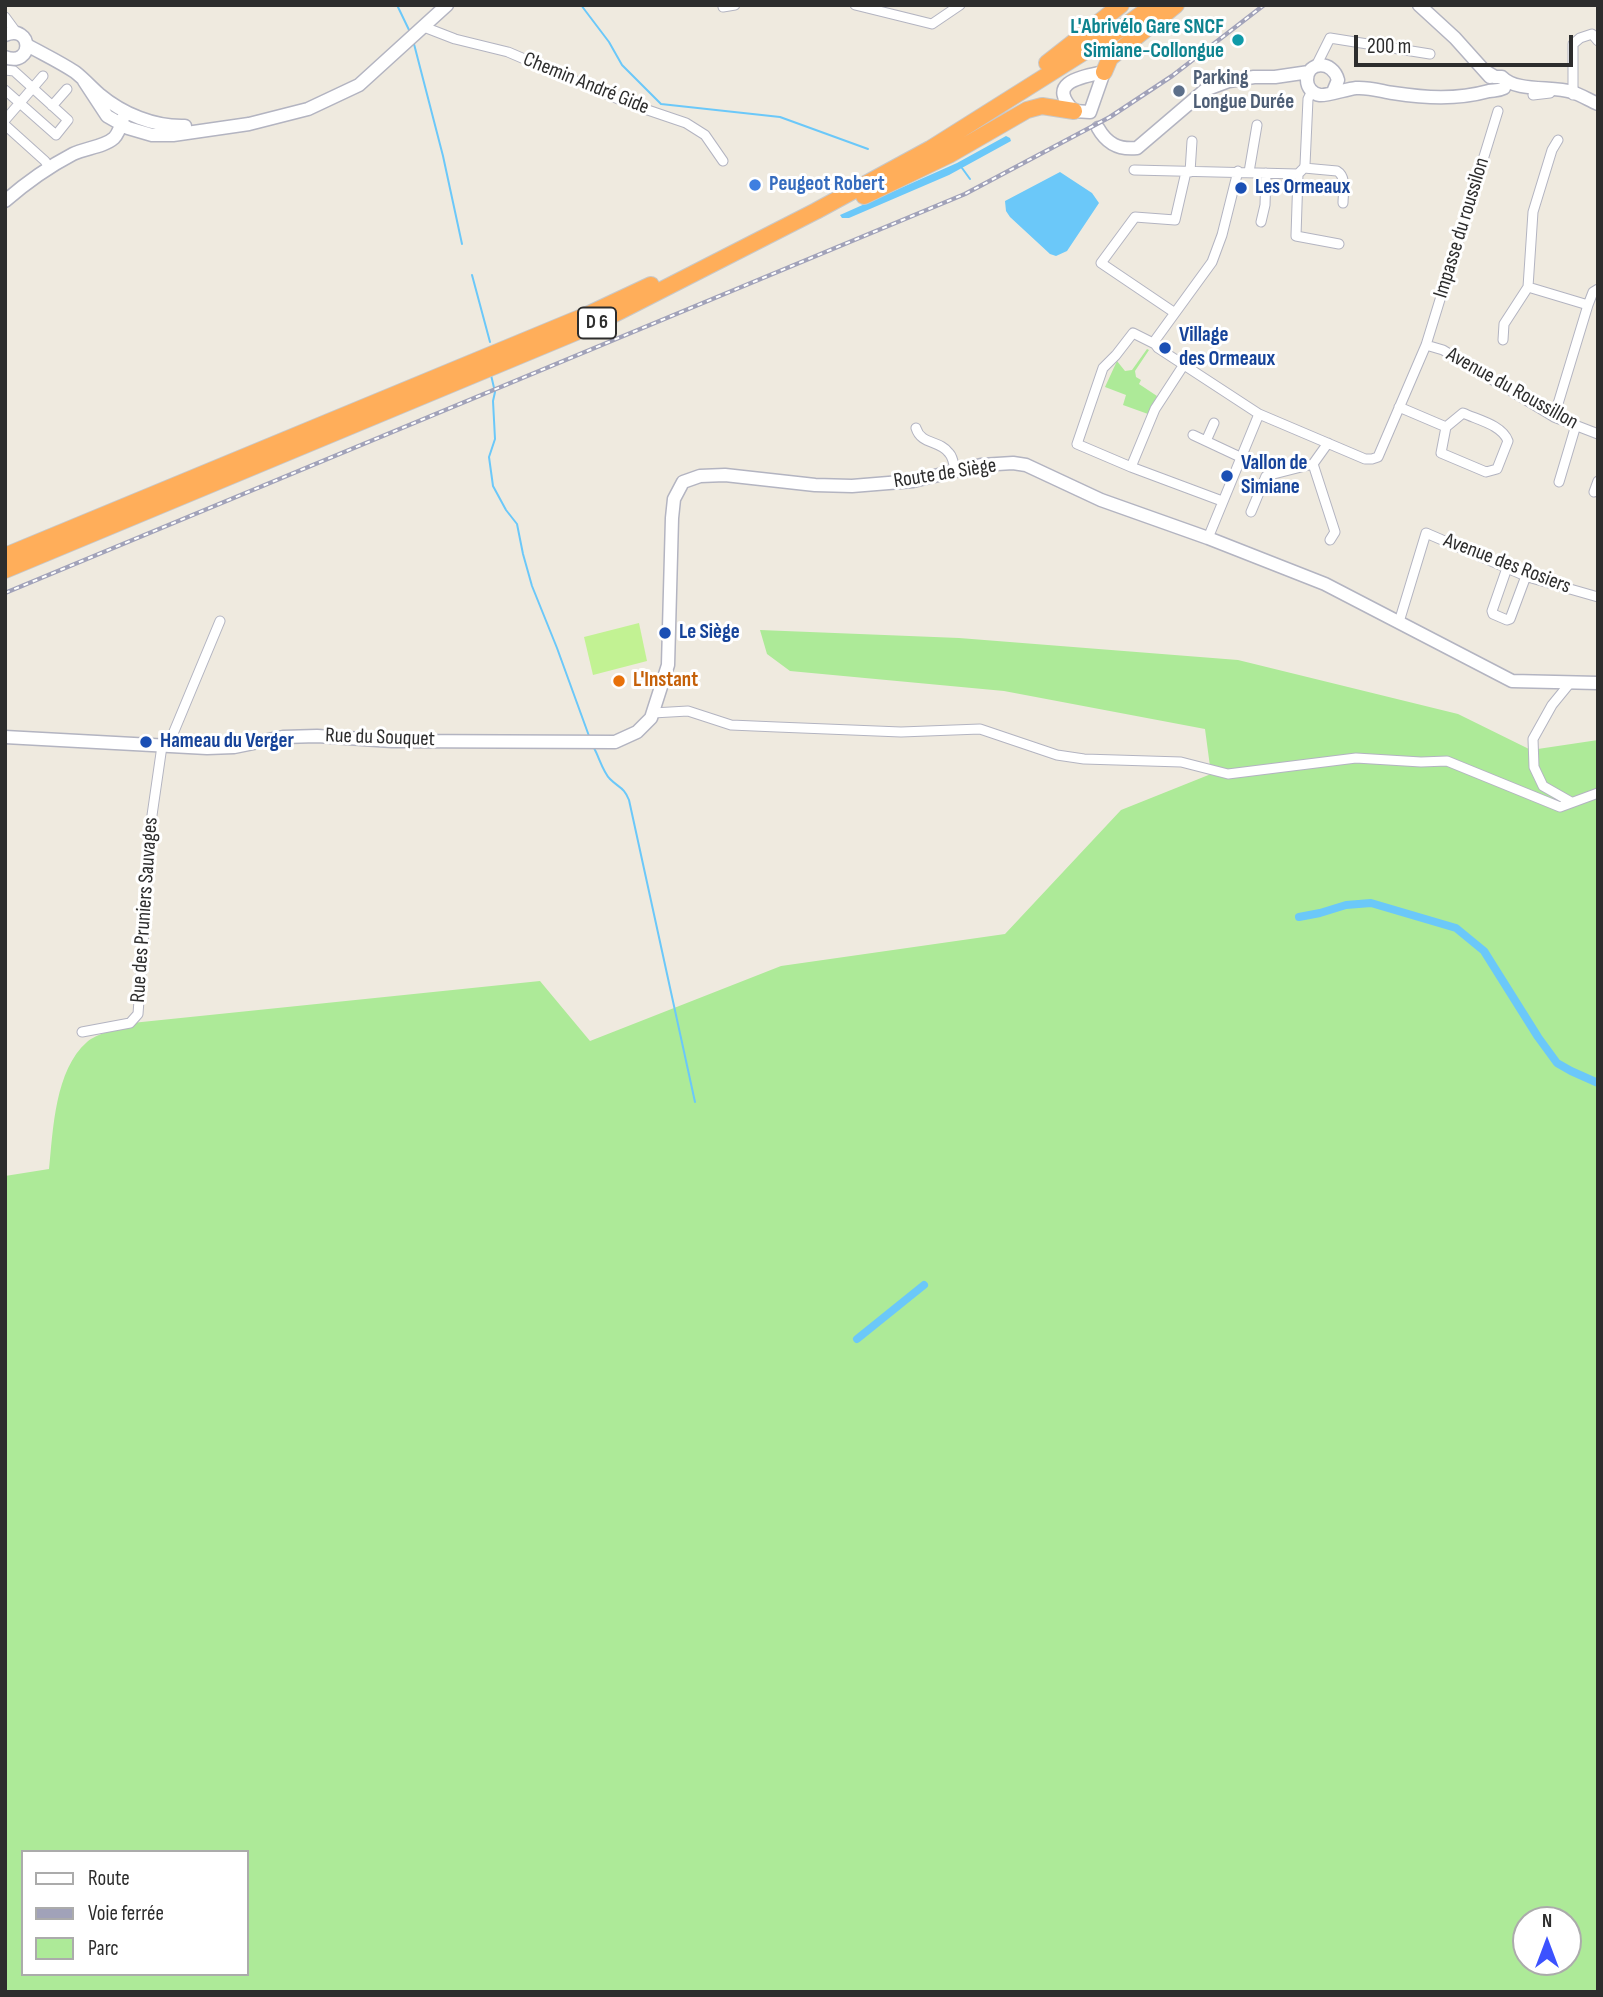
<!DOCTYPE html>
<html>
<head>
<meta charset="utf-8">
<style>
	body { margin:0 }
	#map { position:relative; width:1603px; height:1997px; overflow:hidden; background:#efeadf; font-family:"Sofia Sans Condensed",sans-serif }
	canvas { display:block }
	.frame { position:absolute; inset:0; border:7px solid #2d2d2d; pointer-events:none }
	.legend { position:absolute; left:21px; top:1850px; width:228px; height:126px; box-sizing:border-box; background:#fff; border:2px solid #ababab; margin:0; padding:9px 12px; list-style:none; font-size:21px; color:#2d2d2d }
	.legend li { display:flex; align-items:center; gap:14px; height:35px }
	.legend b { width:35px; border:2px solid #ababab }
	.north { position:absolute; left:1512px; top:1906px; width:70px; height:70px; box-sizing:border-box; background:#fff; border:2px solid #ababab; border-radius:50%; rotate:0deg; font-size:19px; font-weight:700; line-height:28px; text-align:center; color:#2d2d2d }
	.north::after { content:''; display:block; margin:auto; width:24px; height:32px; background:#3c52ff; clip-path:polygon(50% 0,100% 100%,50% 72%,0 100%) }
	.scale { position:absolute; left:1354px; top:35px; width:219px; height:32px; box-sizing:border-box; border:4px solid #2d2d2d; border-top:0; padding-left:9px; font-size:21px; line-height:24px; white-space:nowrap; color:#2d2d2d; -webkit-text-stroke:5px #fff; paint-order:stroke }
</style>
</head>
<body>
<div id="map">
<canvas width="1603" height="1997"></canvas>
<div class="frame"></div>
<ul class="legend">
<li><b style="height:9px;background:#fff"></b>Route</li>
<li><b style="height:9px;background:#a1a2b9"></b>Voie ferrée</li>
<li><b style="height:19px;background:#adea98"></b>Parc</li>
</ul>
<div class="north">N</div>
<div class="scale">200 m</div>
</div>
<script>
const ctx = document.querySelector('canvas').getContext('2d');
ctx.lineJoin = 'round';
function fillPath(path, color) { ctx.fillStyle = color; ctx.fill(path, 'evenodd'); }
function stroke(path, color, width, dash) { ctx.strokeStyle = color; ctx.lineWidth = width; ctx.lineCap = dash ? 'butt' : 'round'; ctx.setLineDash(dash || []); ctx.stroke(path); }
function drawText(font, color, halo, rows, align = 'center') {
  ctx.font = font + ' "Sofia Sans Condensed",sans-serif'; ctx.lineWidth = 6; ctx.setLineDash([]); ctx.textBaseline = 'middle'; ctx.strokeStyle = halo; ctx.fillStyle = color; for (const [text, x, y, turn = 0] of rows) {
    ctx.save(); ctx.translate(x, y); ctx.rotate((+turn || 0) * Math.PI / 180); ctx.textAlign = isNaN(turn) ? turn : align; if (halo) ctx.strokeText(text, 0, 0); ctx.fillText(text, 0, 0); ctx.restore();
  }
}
const green = new Path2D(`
	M1147,349L1149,350L1135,371L1136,377L1141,380L1139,384L1157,396L1148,414L1123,405L1126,395L1105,387L1117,361L1125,371L1132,370Z
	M760,630L959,638L1238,660L1458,714L1531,750L1598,740V1992H5V1176L49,1169C53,1129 55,1070 87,1042C96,1034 120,1028 132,1023L540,981L590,1041L781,966L1005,934L1121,810L1211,774L1205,729L1004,691L790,671L767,654ZM23,1852H247V1974H23ZM1526,1920H1568V1962H1526Z`);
const pitch = new Path2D(`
	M639,623L647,661L593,675L584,637Z`);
const water = new Path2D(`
	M1006,136L1010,138L1011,141L949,175L849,218H842L840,215L957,163Z
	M1060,172L1092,193L1099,203L1067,251L1056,256L1050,254L1010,217L1006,211L1005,201Z`);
const stream = new Path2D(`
	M397,5L410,32
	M581,5L609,42L622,65L661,104L780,117L868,149
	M414,44L443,156L462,244
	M962,168L970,179
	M472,275L490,342
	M491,375L495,392L493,401L495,439L489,457L493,486L506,510L517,524L523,554L532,586L557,648L589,736
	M594,748C599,757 603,772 610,779C619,788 624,787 629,800L695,1102`);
const canal = new Path2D(`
	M1299,917L1320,913L1346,905L1371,903L1456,928L1484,951L1538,1037L1557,1063L1571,1071L1598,1083
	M857,1339L924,1285`);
const street = new Path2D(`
	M855,5L932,24L960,5
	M723,7L735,5
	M5,17L16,32
	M424,27L455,39L508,52L630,104L686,123L705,135L723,161
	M1330,38L1430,54
	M1316,66L1330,38
	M5,70L14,71L68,120L56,135L5,90
	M1533,95L1550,93
	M1573,95V44L1580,38L1592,34L1598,41
	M52,106L67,89
	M5,120L43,76
	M5,125L45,161L49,167
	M1558,140L1552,150L1533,212L1528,287L1588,305
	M1304,168L1337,171C1347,177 1343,192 1343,203
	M1134,170L1298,174L1304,168L1305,165L1308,99L1312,91
	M1190,172L1192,141
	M1249,172L1257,125
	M1298,174L1296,236L1339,244
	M1261,222L1265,205L1266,173
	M1175,313L1101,263L1135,217L1175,220L1186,172
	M1503,340L1504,324L1528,287
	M1155,344L1156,339L1212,262L1222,235L1238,171
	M1426,345L1443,350L1554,417L1598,434
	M1183,366L1155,409L1131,467L1222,501
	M1399,407L1446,427
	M1463,413C1478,420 1502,425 1508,441L1497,469L1486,472L1441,453L1446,427Z
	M1554,417L1588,305L1593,292L1598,289
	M916,428C921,445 940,440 949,453C953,457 954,465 955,470
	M1193,435L1240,457
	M1206,441L1214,423
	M1328,443L1313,464L1335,532L1330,540
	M1131,467L1077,444L1103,368L1116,355L1133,333L1155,344L1158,348L1259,414
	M1559,482L1576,425
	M1594,492L1598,481
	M1251,512L1266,476L1313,464
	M1208,538L1259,414L1365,459H1372L1378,457L1426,345L1498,111
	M1507,568L1492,611L1493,614L1507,620L1510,619L1526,576
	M1399,622L1426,533L1528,577L1598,597
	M1570,683L1552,705L1533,739L1534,767L1543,786L1571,802
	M653,713L688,711L731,725L777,727L901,732L980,729L1057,755L1084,759L1181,762L1228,774L1356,758L1421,762L1447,761L1560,807L1598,793
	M169,747L170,741L220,621
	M82,1032L130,1023L138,1014L148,874L149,836L162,746`);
const secondary = new Path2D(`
	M1419,5L1455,38L1490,77
	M5,35C33,23 34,68 5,57
	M27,45C43,54 60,62 75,72C84,79 91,87 99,94C123,114 154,127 185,126
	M1485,71L1495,77H1502C1516,92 1552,86 1572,92C1581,95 1589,100 1598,104
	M1104,72L1090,112L1074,111C1045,82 1082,77 1104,72Z
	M84,81L107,116L128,128L152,135H173L249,124L308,109L359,85L447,5
	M1333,92L1338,80C1333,60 1307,61 1307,80C1307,88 1313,94 1320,95C1326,96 1347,89 1356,88C1368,87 1381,91 1393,93C1426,98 1456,100 1489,91C1495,90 1498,91 1504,88
	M1098,128C1107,144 1119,150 1137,148L1205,90L1229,81L1254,77H1275L1309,72
	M5,201C27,182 48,167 73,154C85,148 104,147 114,138C119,133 121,125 123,118
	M5,737L207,748L234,747L283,737L317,736L392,741L615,742L637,732L651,718L668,665L672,518L674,499L683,482L700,476L725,475L815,485L852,486L913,481L981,465L1013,463L1026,465L1101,500L1208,538L1325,584L1512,681L1598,683`);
const highway = new Path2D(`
	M1047,63L1121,5
	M1104,72L1110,58L1176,5
	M864,196L949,155L1027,110L1042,106L1074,111
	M5,556L587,315L651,285
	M5,570L593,325L816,211L930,149L1119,30L1154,5`);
const rail = new Path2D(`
	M5,593L965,194L1110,117L1172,76L1264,5`);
const markers = [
	[1238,40,7,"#0f9aa8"],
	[1179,91,7,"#5c6f8a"],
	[755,185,7,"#3f7fe0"],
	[1241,188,7,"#1a4fb4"],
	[1165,348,7,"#1a4fb4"],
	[1227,476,7,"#1a4fb4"],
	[665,633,7,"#1a4fb4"],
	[619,681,7,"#e8710a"],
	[146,742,7,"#1a4fb4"]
];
const shields = [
	[597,323,38]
];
const shieldNames = [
	["D 6",597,323]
];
const cultureNames = [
	["L'Abrivélo Gare SNCF",1224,28],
	["Simiane-Collongue",1224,52]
];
const serviceNames = [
	["Parking",1193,79],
	["Longue Durée",1193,103]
];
const streetNames = [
	["Chemin André Gide",586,84,22],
	["Impasse du roussilon",1462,228,-73],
	["Avenue du Roussillon",1512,389,29],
	["Route de Siège",945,474,-9],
	["Avenue des Rosiers",1507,564,21],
	["Rue du Souquet",380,738,2],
	["Rue des Pruniers Sauvages",145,910,-86]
];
const shopNames = [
	["Peugeot Robert",769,185]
];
const transitNames = [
	["Les Ormeaux",1255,188],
	["Village",1179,336],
	["des Ormeaux",1179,360],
	["Vallon de",1241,464],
	["Simiane",1241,488],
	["Le Siège",679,633],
	["Hameau du Verger",160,742]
];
const foodNames = [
	["L'Instant",633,681]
];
fillPath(green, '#adea98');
fillPath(pitch, '#c2f293');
fillPath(water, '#6bc8f9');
stroke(stream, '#6bc8f9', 2);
stroke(canal, '#6bc8f9', 8);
stroke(street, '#b3b4c1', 11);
stroke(secondary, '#b3b4c1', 15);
stroke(highway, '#c8c8c8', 18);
stroke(street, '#fff', 9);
stroke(secondary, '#fff', 12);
stroke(highway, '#ffae5a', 16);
stroke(rail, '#a1a2b9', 4.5);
stroke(rail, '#fff', 2, [5]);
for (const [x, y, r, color] of markers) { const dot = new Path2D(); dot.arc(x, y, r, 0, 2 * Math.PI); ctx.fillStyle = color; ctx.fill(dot); stroke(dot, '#fff', 2.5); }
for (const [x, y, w] of shields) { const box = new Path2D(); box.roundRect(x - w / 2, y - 15.5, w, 31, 5); ctx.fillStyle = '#fff'; ctx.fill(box); stroke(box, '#2d2d2d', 2); }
drawText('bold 19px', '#2d2d2d', null, shieldNames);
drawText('bold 21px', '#0d838f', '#fff', cultureNames, 'right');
drawText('bold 21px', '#4e5e75', '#fff', serviceNames, 'left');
drawText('21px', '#2d2d2d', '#fff', streetNames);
drawText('bold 21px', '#366cbe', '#fff', shopNames, 'left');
drawText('bold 21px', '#164399', '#fff', transitNames, 'left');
drawText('bold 21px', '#c56008', '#fff', foodNames, 'left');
</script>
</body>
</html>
